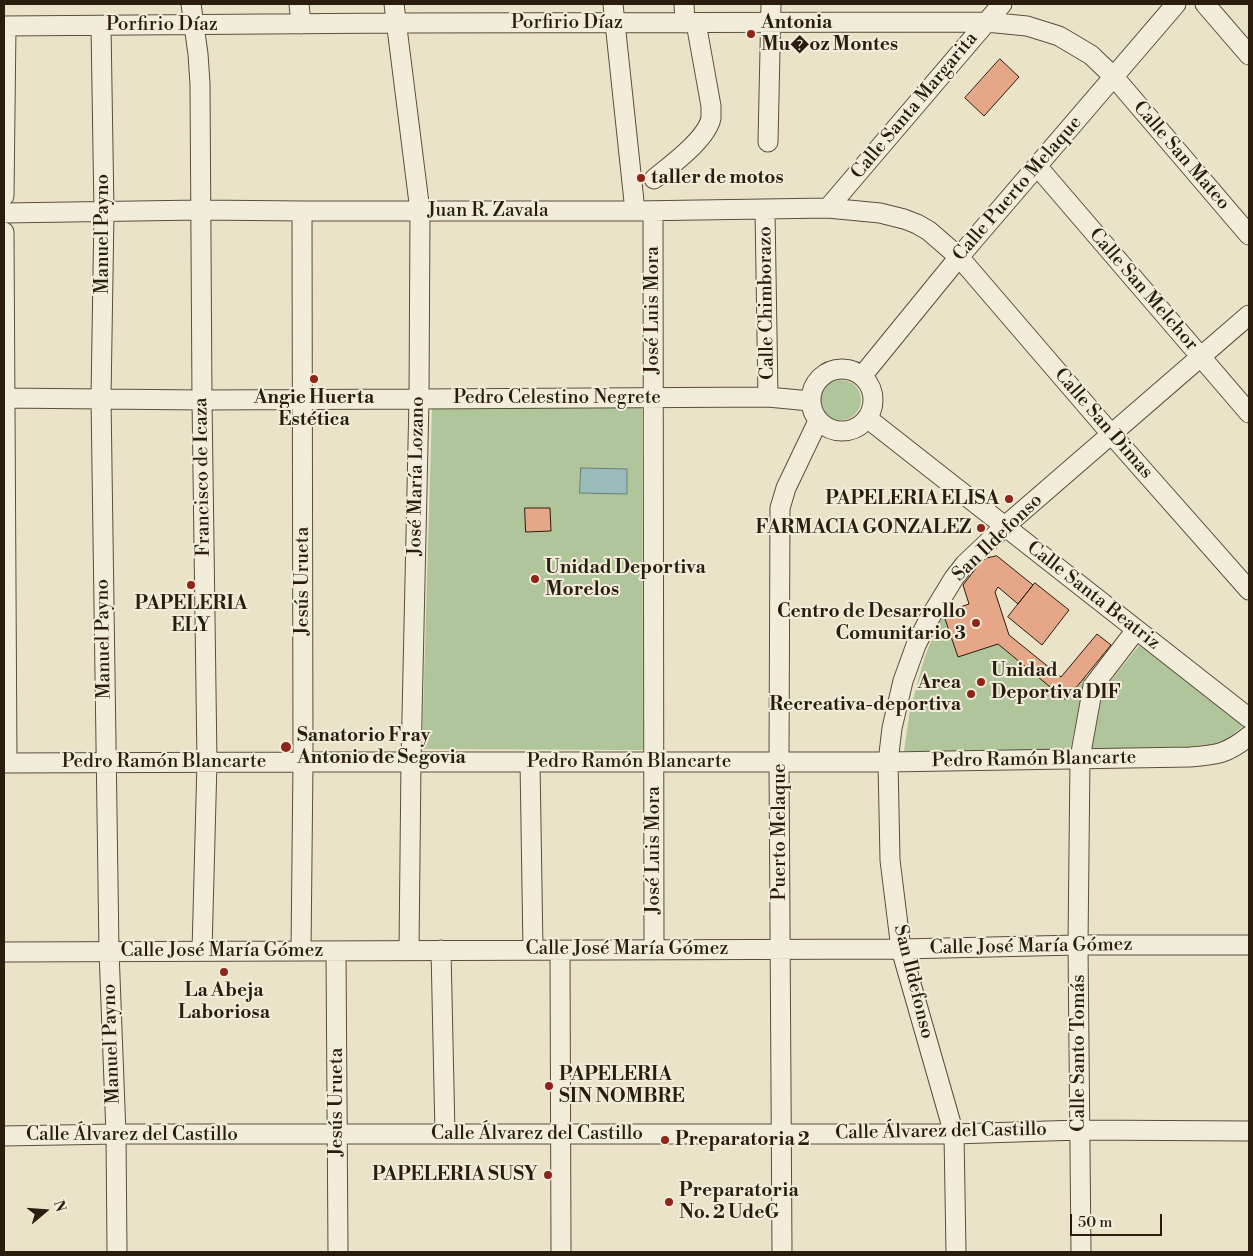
<!DOCTYPE html>
<html>
<head>
<meta charset="utf-8">
<style>
	body { margin:0 }
	#map { position:relative; width:1253px; height:1256px; overflow:hidden; background:#ebe3c8; font-family:"Libre Bodoni",serif }
	canvas { display:block }
	.frame { position:absolute; inset:0; border:5px solid #2a1c0e; pointer-events:none }
	.north { position:absolute; left:20px; top:1186px; width:50px; height:50px; -webkit-text-stroke:4px #f2eddb; paint-order:stroke; rotate:72deg; font-size:14px; font-weight:700; line-height:20px; text-align:center; color:#2a1c0e }
	.north::after { content:''; display:block; margin:auto; width:18px; height:22px; background:#2a1c0e; clip-path:polygon(50% 0,100% 100%,50% 72%,0 100%) }
	.scale { position:absolute; left:1070px; top:1214px; width:92px; height:22px; box-sizing:border-box; border:2px solid #2a1c0e; border-top:0; padding-left:6px; font-size:15px; line-height:18px; white-space:nowrap; color:#2a1c0e; -webkit-text-stroke:4px #f2eddb; paint-order:stroke }
</style>
</head>
<body>
<div id="map">
<canvas width="1253" height="1256"></canvas>
<div class="frame"></div>
<div class="north">N</div>
<div class="scale">50 m</div>
</div>
<script>
const ctx = document.querySelector('canvas').getContext('2d');
ctx.lineJoin = 'round';
function fillPath(path, color) { ctx.fillStyle = color; ctx.fill(path, 'evenodd'); }
function stroke(path, color, width, dash) { ctx.strokeStyle = color; ctx.lineWidth = width; ctx.lineCap = dash ? 'butt' : 'round'; ctx.setLineDash(dash || []); ctx.stroke(path); }
function drawText(font, color, halo, rows, align = 'center') {
  ctx.font = font + ' "Libre Bodoni",serif'; ctx.lineWidth = 4; ctx.setLineDash([]); ctx.textBaseline = 'middle'; ctx.strokeStyle = halo; ctx.fillStyle = color; for (const [text, x, y, turn = 0] of rows) {
    ctx.save(); ctx.translate(x, y); ctx.rotate((+turn || 0) * Math.PI / 180); ctx.textAlign = isNaN(turn) ? turn : align; if (halo) ctx.strokeText(text, 0, 0); ctx.fillText(text, 0, 0); ctx.restore();
  }
}
const green = new Path2D(`
	M821 400a20 20 0 1 1 40 0a20 20 0 1 1-40 0Z
	M642,407L643,750L422,749L432,409Z
	M943,613L958,657L998,644L1066,700L1086,675L1070,752L904,751L910,710L925,656Z
	M1141,643L1244,725L1220,745L1194,751H1089L1102,692Z`);
const water = new Path2D(`
	M581,468L627,469V494L580,493Z`);
const building = new Path2D(`
	M1000,59L1019,77L984,116L965,98Z
	M525,508H550L551,531L526,532Z
	M997,556L1033,585L1018,604L998,587L995,592L1009,635L1061,677L1097,634L1111,645L1066,700L998,644L958,657L943,613L969,604L963,585L983,559Z
	M1035,583L1069,610L1042,645L1008,617Z`);
const minor = new Path2D(`
	M191,4L198,54L200,84L202,400L207,762L202,951
	M299,4L301,24
	M394,4L420,211L419,399L411,762L409,950
	M613,4L635,211
	M684,4L685,23
	M1205,4L1249,55
	M4,26L396,23L986,22L1027,26L1059,36L1091,55L1114,77L1249,235
	M101,26L104,212L101,398L109,951L116,1134L117,1252
	M768,142L771,4
	M1037,166L1249,413
	M654,179C671,165 707,139 711,118C711,114 711,110 711,106L696,23
	M4,196L6,26
	M828,208L1002,4
	M765,210L768,397
	M653,211L654,949
	M4,213L201,210L302,211H635L828,208L880,213L904,219L917,224L929,231L959,257L1112,435L1249,590
	M4,232L7,763
	M811 400a31 31 0 1 1 62 0a31 31 0 1 1-62 0Z
	M862,376L959,257L1176,4
	M4,398L202,400L419,399L768,397L810,401
	M867,418L1249,718
	M530,762L533,950
	M4,763L303,762H888L1190,757C1217,755 1227,754 1249,736
	M441,950L445,1134
	M560,950L561,1252
	M301,951L303,762L302,211
	M336,951L338,1252
	M4,952L901,949L1078,945H1249
	M4,1136L116,1134H954L1079,1130L1249,1131
	M782,1252L779,761L780,508L786,488L818,421
	M956,1252L954,1134L901,949L890,860L888,762L892,728L903,681L916,645L929,619L954,578L965,564L1004,527L1249,315
	M1081,1252L1078,945L1080,758L1093,686L1136,630`);
const markers = [
	[751,34,5,"#8f2418"],
	[641,178,5,"#8f2418"],
	[314,379,5,"#8f2418"],
	[1009,499,5,"#8f2418"],
	[981,528,5,"#8f2418"],
	[535,579,5,"#8f2418"],
	[191,585,5,"#8f2418"],
	[976,623,5,"#8f2418"],
	[981,682,5,"#8f2418"],
	[971,694,5,"#8f2418"],
	[286,747,6,"#8f2418"],
	[224,972,5,"#8f2418"],
	[549,1086,5,"#8f2418"],
	[665,1140,5,"#8f2418"],
	[548,1175,5,"#8f2418"],
	[669,1202,5,"#8f2418"]
];
const streetNames = [
	["Porfirio Díaz",567,23],
	["Porfirio Díaz",162,25],
	["Calle Santa Margarita",915,106,-50],
	["Calle San Mateo",1181,156,49],
	["Calle Puerto Melaque",1018,189,-49],
	["Juan R. Zavala",488,211],
	["Manuel Payno",103,234,-90],
	["Calle San Melchor",1143,290,49],
	["Calle Chimborazo",767,303,-91],
	["José Luis Mora",653,310,-90],
	["Pedro Celestino Negrete",557,398],
	["Calle San Dimas",1103,424,49],
	["José María Lozano",417,476,-89],
	["Francisco de Icaza",203,477,-91],
	["San Ildefonso",998,538,-44],
	["Jesús Urueta",303,581,-90],
	["Calle Santa Beatriz",1093,596,38],
	["Manuel Payno",104,639,-91],
	["Pedro Ramón Blancarte",1034,760,-1],
	["Pedro Ramón Blancarte",164,762],
	["Pedro Ramón Blancarte",629,762],
	["Puerto Melaque",780,832,-90],
	["José Luis Mora",654,850,-90],
	["Calle José María Gómez",1031,947,-1],
	["Calle José María Gómez",627,949],
	["Calle José María Gómez",222,951],
	["San Ildefonso",913,982,76],
	["Manuel Payno",112,1044,-92],
	["Calle Santo Tomás",1079,1053,-90],
	["Jesús Urueta",337,1102,-90],
	["Calle Álvarez del Castillo",941,1132,-1],
	["Calle Álvarez del Castillo",537,1134],
	["Calle Álvarez del Castillo",132,1135]
];
const poiNames = [
	["Antonia",761,23],
	["Mu�oz Montes",761,45],
	["taller de motos",651,178],
	["Angie Huerta",314,398,"center"],
	["Estética",314,420,"center"],
	["PAPELERIA ELISA",999,499,"right"],
	["FARMACIA GONZALEZ",971,528,"right"],
	["Unidad Deportiva",545,568],
	["Morelos",545,590],
	["PAPELERIA",191,604,"center"],
	["ELY",191,626,"center"],
	["Centro de Desarrollo",966,612,"right"],
	["Comunitario 3",966,634,"right"],
	["Unidad",991,671],
	["Deportiva DIF",991,693],
	["Area",961,683,"right"],
	["Recreativa-deportiva",961,705,"right"],
	["Sanatorio Fray",297,736],
	["Antonio de Segovia",297,758],
	["La Abeja",224,991,"center"],
	["Laboriosa",224,1013,"center"],
	["PAPELERIA",559,1075],
	["SIN NOMBRE",559,1097],
	["Preparatoria 2",675,1140],
	["PAPELERIA SUSY",538,1175,"right"],
	["Preparatoria",679,1191],
	["No. 2 UdeG",679,1213]
];
fillPath(green, '#b1c59b');
fillPath(water, '#99bdbb');
stroke(water, '#6d7d76', 1);
fillPath(building, '#e5a788');
stroke(building, '#2a1c0e', 1);
stroke(minor, '#5a4e3c', 21);
stroke(minor, '#f2eddb', 19);
for (const [x, y, r, color] of markers) { const dot = new Path2D(); dot.arc(x, y, r, 0, 2 * Math.PI); ctx.fillStyle = color; ctx.fill(dot); stroke(dot, '#f2eddb', 2); }
drawText('19px', '#2a1c0e', '#f2eddb', streetNames);
drawText('bold 19px', '#2a1c0e', '#f2eddb', poiNames, 'left');
</script>
</body>
</html>
